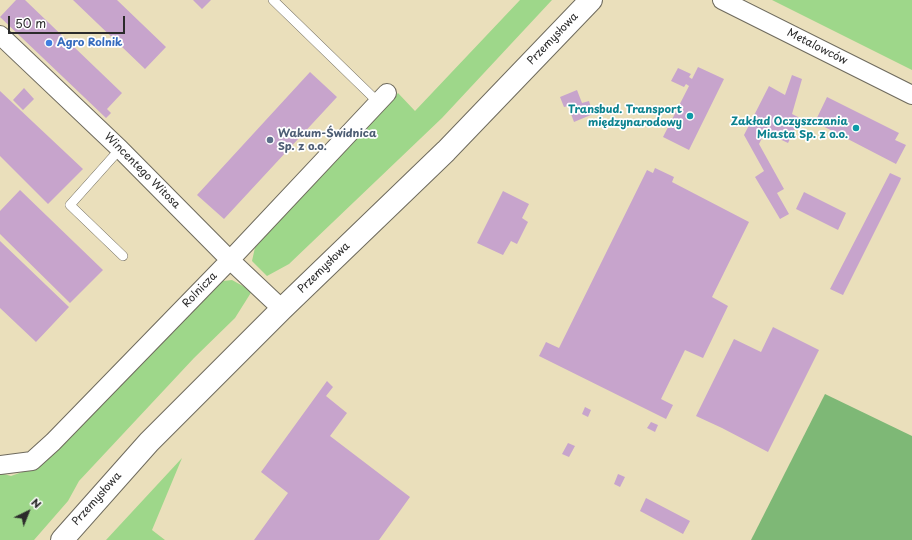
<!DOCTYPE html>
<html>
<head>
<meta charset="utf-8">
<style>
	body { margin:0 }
	#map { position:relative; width:912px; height:540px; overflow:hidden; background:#eadfbb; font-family:"Playpen Sans",sans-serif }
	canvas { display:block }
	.north { position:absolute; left:8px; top:492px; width:40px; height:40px; -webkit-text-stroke:3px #fff; paint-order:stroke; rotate:43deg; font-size:11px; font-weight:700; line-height:16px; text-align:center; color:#2b2b2b }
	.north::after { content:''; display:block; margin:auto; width:14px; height:18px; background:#2b2b2b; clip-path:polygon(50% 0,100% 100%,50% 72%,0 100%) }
	.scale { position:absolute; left:8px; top:16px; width:117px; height:18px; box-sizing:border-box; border:2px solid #2b2b2b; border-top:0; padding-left:5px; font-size:12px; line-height:14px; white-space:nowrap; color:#2b2b2b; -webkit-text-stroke:3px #fff; paint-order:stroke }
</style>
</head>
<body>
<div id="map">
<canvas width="912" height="540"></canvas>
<div class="north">N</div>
<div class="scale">50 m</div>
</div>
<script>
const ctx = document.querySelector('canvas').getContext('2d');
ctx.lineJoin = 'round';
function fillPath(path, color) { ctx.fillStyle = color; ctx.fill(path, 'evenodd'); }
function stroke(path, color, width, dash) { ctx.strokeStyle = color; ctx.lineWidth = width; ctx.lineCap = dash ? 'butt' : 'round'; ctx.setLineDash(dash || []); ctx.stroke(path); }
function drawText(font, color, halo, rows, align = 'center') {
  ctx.font = font + ' "Playpen Sans",sans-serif'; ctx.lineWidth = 3.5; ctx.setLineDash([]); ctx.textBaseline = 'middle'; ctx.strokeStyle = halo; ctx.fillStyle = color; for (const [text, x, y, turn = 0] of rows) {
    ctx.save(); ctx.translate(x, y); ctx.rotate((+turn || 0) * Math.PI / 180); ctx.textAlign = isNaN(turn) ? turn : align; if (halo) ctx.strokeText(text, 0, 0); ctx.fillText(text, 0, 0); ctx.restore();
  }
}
const green = new Path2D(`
	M520,0H552L442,118L289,264L267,276L252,261L256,243L398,93L415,111Z
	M772,0H912V70Z
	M232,280L252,291L235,318L194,358L79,481L68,501L34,540H0V473L11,476L28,470L215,284L223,281Z
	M182,458L152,530L165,540H106Z`);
const forest = new Path2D(`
	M825,394L912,436V540H751Z`);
const building = new Path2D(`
	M16,0H25L122,93L107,109L111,113L106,118L0,17Z
	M73,0H117L166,47L145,69Z
	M193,0H211L202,9Z
	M698,67L724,79L689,150L663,137L689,86L686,84L684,87L671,81L678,68L691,74L689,77L692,79Z
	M310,72L337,97L224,219L197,195Z
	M792,75L802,79L792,114L800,118L788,143L765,132L759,144L784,189L777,193L789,214L780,219L755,177L764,171L744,135L769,86L785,95Z
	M24,88L34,99L23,110L13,100Z
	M577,90L582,103L589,101L593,114L574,122L568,106L564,107L560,97Z
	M0,91L83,169L48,204L0,156Z
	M827,97L899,133L895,140L906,145L896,164L815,122Z
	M655,168L674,177L672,182L749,222L712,297L728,306L703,358L685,350L661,399L673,405L666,419L539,356L546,342L559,348L647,170L653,173Z
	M890,173L901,178L900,181L843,295L830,289Z
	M20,190L103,270L70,303L0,234V211Z
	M503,191L529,204L522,218L528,222L517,244L511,241L503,255L477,243Z
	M804,192L846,213L838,230L796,209Z
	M0,241L69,307L36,342L0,308Z
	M773,327L819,350L768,452L722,428L696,416L734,339L761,352Z
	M327,381L333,387L326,396L347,413L330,436L410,497L379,540H254L288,493L261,472Z
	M585,407L591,410L588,417L582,414Z
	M651,422L658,425L655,432L647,428Z
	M568,443L575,446L569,457L562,454Z
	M618,474L625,477L620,487L614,484Z
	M646,498L690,521L683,534L640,511Z`);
const service = new Path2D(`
	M273,0L379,103
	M120,149L70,205L123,256`);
const minor = new Path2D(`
	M722,0L912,95
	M0,35L120,149L230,260L282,309
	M0,465L32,461L53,442L230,260L387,93`);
const secondary = new Path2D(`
	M62,540L149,442L282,309L446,151L591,0`);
const markers = [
	[49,43,4,"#3f7fe0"],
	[690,116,4,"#0f9aa8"],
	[856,128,4,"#0f9aa8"],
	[270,140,4,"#5c6f8a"]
];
const streetNames = [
	["Przemysłowa",553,39,-46],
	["Metalowców",817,47,27],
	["Wincentego Witosa",142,171,45],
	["Przemysłowa",324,268,-44],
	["Rolnicza",200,290,-46],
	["Przemysłowa",97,499,-48]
];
const shopNames = [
	["Agro Rolnik",57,43]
];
const cultureNames = [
	["Transbud. Transport",682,110],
	["międzynarodowy",682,123],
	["Zakład Oczyszczania",848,122],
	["Miasta Sp. z o.o.",848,135]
];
const serviceNames = [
	["Wakum-Świdnica",278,134],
	["Sp. z o.o.",278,147]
];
fillPath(green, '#9ed78a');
fillPath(forest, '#7eb876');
fillPath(building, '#c7a4cc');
stroke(service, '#6e6a5d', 10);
stroke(minor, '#6e6a5d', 20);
stroke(secondary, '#6e6a5d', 24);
stroke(service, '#fff', 9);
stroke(minor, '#fff', 18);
stroke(secondary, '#fff', 22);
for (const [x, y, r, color] of markers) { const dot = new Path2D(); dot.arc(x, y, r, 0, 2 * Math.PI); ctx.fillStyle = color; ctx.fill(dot); stroke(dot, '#fff', 1.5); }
drawText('11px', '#2b2b2b', '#fff', streetNames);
drawText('bold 11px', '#366cbe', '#fff', shopNames, 'left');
drawText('bold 11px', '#0d838f', '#fff', cultureNames, 'right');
drawText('bold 11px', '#4e5e75', '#fff', serviceNames, 'left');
</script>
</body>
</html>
